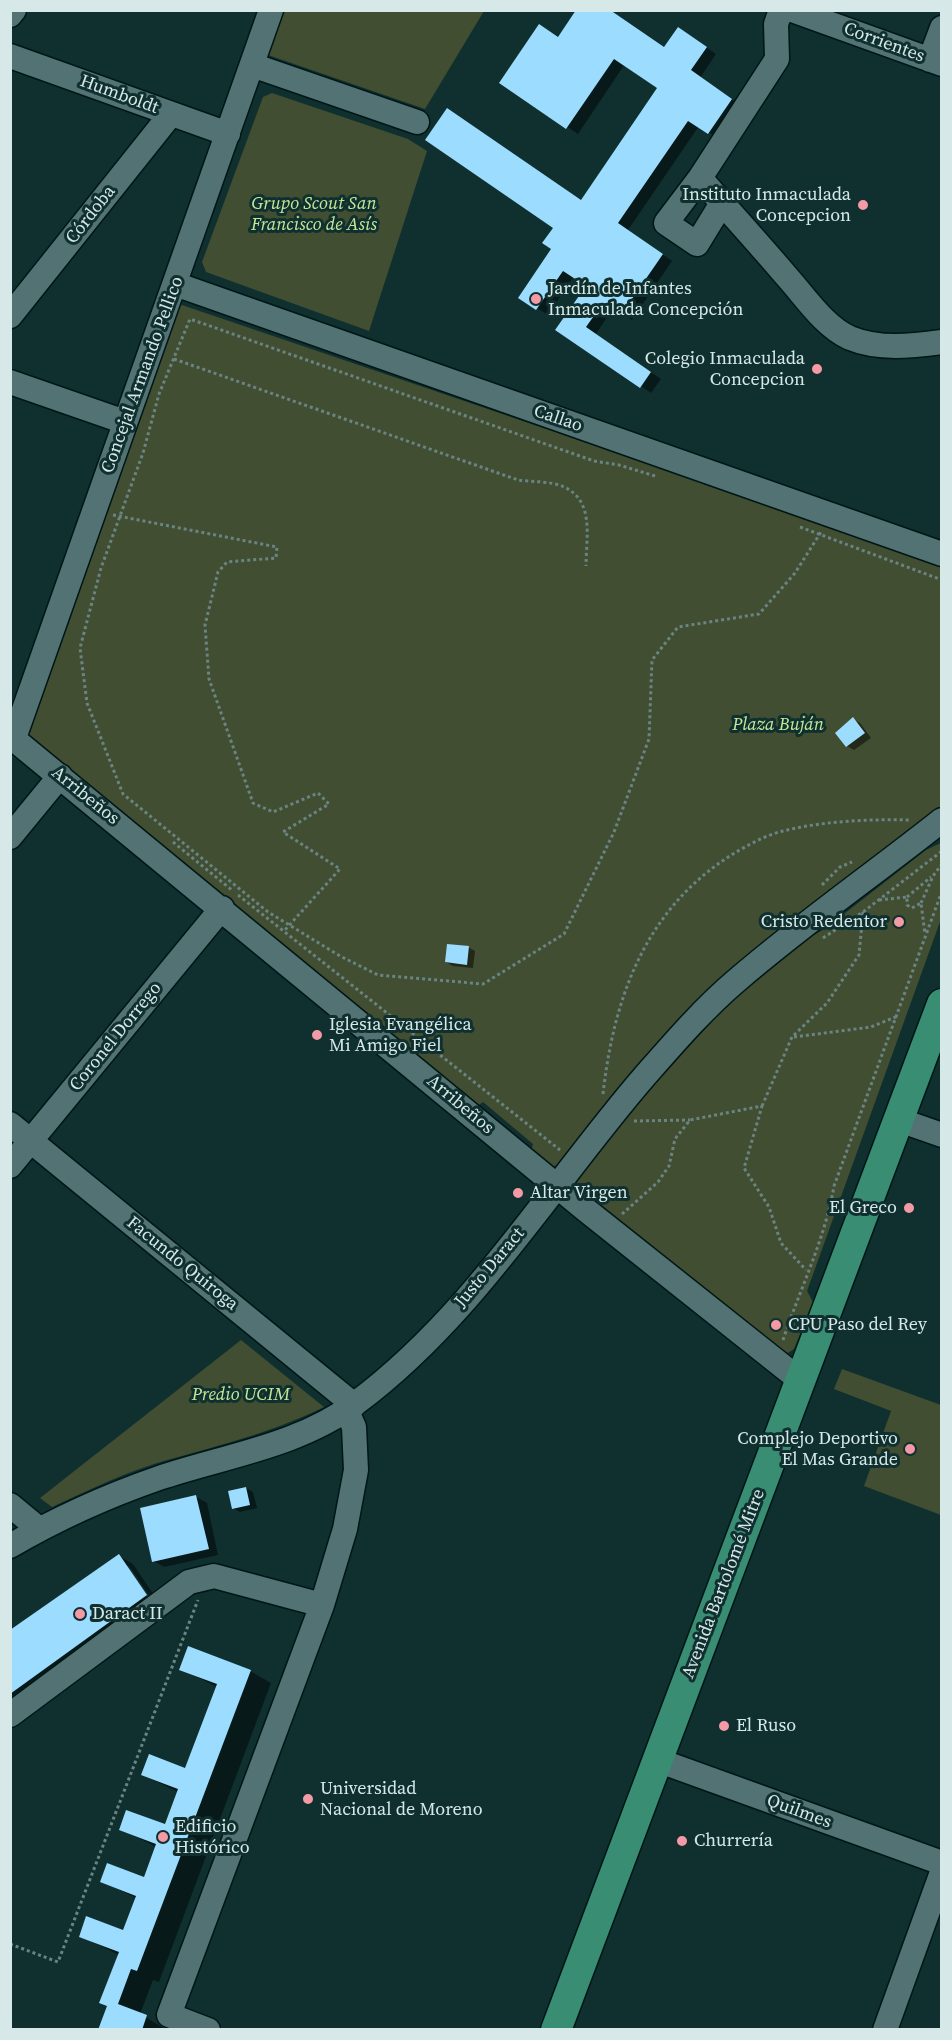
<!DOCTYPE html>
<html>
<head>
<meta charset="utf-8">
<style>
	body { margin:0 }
	#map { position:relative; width:952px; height:2040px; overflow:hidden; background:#103030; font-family:"Source Serif 4",serif }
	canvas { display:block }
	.frame { position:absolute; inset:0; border:12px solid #d6e8e8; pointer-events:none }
</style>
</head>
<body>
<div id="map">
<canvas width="952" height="2040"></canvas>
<div class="frame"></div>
</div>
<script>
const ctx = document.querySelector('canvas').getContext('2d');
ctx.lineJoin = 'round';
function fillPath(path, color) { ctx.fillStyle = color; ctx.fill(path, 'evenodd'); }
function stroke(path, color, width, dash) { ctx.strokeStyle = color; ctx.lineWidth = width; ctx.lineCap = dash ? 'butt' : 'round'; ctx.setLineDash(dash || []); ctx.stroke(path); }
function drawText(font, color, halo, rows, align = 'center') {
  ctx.font = font + ' "Source Serif 4",serif'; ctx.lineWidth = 6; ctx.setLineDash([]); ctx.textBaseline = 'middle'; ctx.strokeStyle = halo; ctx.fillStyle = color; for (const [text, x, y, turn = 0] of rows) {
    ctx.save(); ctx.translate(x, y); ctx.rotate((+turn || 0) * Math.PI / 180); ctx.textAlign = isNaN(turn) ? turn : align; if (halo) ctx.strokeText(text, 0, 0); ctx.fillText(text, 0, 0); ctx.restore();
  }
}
const green = new Path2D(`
	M283,11H484L425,109L268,55Z
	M272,93L408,139L427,151L369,331L206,272L202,262L263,97Z
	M179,304L941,563V808L819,903L559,1165L550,1168L530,1154L533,1144L483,1102L475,1108L27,734Z
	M941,843V919L807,1291L813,1302L794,1349L786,1354L778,1352L570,1183L644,1088L718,1009L788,950L826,928L926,850Z
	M241,1340L324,1407C269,1434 212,1447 154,1464C119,1475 85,1492 52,1507L40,1498Z
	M842,1369L941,1405V1515L864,1486L891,1411L834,1389Z`);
const shadow = new Path2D(`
	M689,35L716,54L700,78L742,106L719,139L699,126L628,230L672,261L632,320L613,308L596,334L661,379L651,393L558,330L588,286L574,276L548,315L520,297L659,88L625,64L578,134L501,83L559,38L664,48Z
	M853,719L860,723L871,738L854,750L847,746Z
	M468,947L475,951L473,968L453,966L446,962Z
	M246,1488L253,1492L257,1508L240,1512L233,1508Z
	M196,1497L207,1503L218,1555L164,1567L154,1561Z
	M119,1556L133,1564L160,1604L24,1702L10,1694V1632ZM125,1566H129L153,1601L150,1602Z
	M181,1669L250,1671L271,1683L159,1982L153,1980L140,2014L167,2030H100L109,2006L119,1955L81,1936L124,1932L136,1898L102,1881L144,1878L156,1847L121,1829L166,1826L178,1792L143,1775L186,1770L217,1687Z`);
const building = new Path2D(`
	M576,10H610L664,47L678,27L707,47L691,70L732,99L708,134L688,121L618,223L663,254L621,315L603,303L586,327L651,372L640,388L555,330L586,286L563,271L536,310L518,298L551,249L542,243L553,228L425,140L447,108L581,200L657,88L614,59L566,129L499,83L539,24L558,37Z
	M853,717L865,733L846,747L835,733Z
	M447,944L469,946L467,965L445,962Z
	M246,1487L250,1505L232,1509L228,1491Z
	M196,1495L209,1549L152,1562L140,1508Z
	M119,1554L147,1595L10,1694V1630Z
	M188,1646L251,1670L137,1971L131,1969L118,2004L147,2015L142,2030H98L107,2006L99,2003L119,1952L79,1937L86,1916L123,1930L136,1896L100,1882L107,1863L144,1877L156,1844L119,1830L126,1810L165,1824L178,1789L141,1775L149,1754L185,1768L217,1684L179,1670Z`);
const path = new Path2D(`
	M174,359L518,480C532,482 552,481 564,487C595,501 586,538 586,566
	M655,476L619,465L594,461L190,319L159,394L143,453L101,568L80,648L87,703L123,794L268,912L340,956L378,975L483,984L564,934L614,832L649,739L652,660L678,627L759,614L795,573L821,532
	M113,515L277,547L276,558L227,562L218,572L205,625L209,679L253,803L273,812L318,793L329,804L283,832L340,869L284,931
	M800,527L942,580
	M173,842L233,891
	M822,885L840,867L852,862
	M238,895L560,1150
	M907,897L931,877
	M879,900L907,897V905L912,908L921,903L925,934
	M921,903L933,876L942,864
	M823,938L863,912L942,851
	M794,1037L871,1027L898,1016
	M603,1094C614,996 646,908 733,854C748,845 766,835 783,831C824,821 868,819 910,820
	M762,1106L792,1037L827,1003L859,955L863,912
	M634,1121L690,1120
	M622,1214L658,1182L669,1166L675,1139L690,1120L762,1106L744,1168L769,1207L781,1243L806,1270
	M783,1340C800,1289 825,1239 834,1186L942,891
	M10,1944L58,1962L198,1600`);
const minor = new Path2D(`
	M792,10L942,64
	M10,15L14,10
	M10,56L228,134
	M930,60L942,28
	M252,65L417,122
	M700,178L777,59L776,24L781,10
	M722,203L697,244L666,223L700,178C729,211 759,244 788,278C806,298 825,327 850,338C879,350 912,346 942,342
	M175,284L942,554
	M10,316L171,114
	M10,382L125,422
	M10,736L586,1210L800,1380
	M14,738L271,10
	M10,837L60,776
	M899,1120L942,1135
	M10,1124L354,1405
	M10,1166L222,908
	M10,1505L39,1529
	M10,1546C58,1518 107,1496 159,1478C224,1456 299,1446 356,1403C473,1316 550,1186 644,1077C673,1044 703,1009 736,981C802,924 874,874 942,820
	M10,1715L189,1582L214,1576L322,1605
	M657,1760L942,1863
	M208,2030L169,2015L322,1605L345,1529L356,1470L354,1427L346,1409
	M885,2030L942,1872`);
const major = new Path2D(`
	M556,2030L942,1004`);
const markers = [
	[863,205,6,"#f49aa6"],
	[536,299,6,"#f49aa6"],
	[817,369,6,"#f49aa6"],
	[899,922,6,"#f49aa6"],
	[317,1035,6,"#f49aa6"],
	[518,1193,6,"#f49aa6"],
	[909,1208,6,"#f49aa6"],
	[776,1325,6,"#f49aa6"],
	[910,1449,6,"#f49aa6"],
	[80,1614,6,"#f49aa6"],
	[724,1726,6,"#f49aa6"],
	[308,1799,6,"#f49aa6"],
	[163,1837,6,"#f49aa6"],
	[682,1841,6,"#f49aa6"]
];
const streetNames = [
	["Corrientes",884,43,20],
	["Humboldt",119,95,20],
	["Córdoba",91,215,-52],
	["Concejal Armando Pellico",143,375,-70],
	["Callao",558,419,19],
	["Arribeños",85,796,39],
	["Coronel Dorrego",116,1037,-51],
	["Arribeños",460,1105,40],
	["Facundo Quiroga",182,1264,39],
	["Justo Daract",490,1268,-50],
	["Avenida Bartolomé Mitre",724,1584,-69],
	["Quilmes",799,1812,20]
];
const poiNames = [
	["Instituto Inmaculada",851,195,"right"],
	["Concepcion",851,216,"right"],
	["Jardín de Infantes",548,289],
	["Inmaculada Concepción",548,310],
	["Colegio Inmaculada",805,359,"right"],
	["Concepcion",805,380,"right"],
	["Cristo Redentor",887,922,"right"],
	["Iglesia Evangélica",329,1025],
	["Mi Amigo Fiel",329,1046],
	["Altar Virgen",530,1193],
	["El Greco",897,1208,"right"],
	["CPU Paso del Rey",788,1325],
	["Complejo Deportivo",898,1439,"right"],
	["El Mas Grande",898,1460,"right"],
	["Daract II",92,1614],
	["El Ruso",736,1726],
	["Universidad",320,1789],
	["Nacional de Moreno",320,1810],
	["Edificio",175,1827],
	["Histórico",175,1848],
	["Churrería",694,1841]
];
const parkNames = [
	["Grupo Scout San",314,204],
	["Francisco de Asís",314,225],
	["Plaza Buján",778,725],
	["Predio UCIM",241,1395]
];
fillPath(green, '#414e31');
fillPath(shadow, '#0007');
fillPath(building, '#9cdcfe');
stroke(minor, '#011617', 27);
stroke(major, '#011617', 33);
stroke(path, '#6a8484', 3, [3, 3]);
stroke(minor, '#527273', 24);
stroke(major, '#398d73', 30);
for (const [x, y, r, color] of markers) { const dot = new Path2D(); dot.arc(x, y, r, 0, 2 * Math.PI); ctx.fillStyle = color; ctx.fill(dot); stroke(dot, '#103030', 2); }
drawText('18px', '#d6e8e8', '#103030', streetNames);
drawText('18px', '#d6e8e8', '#103030', poiNames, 'left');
drawText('italic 18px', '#c4e898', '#103030', parkNames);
</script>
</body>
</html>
